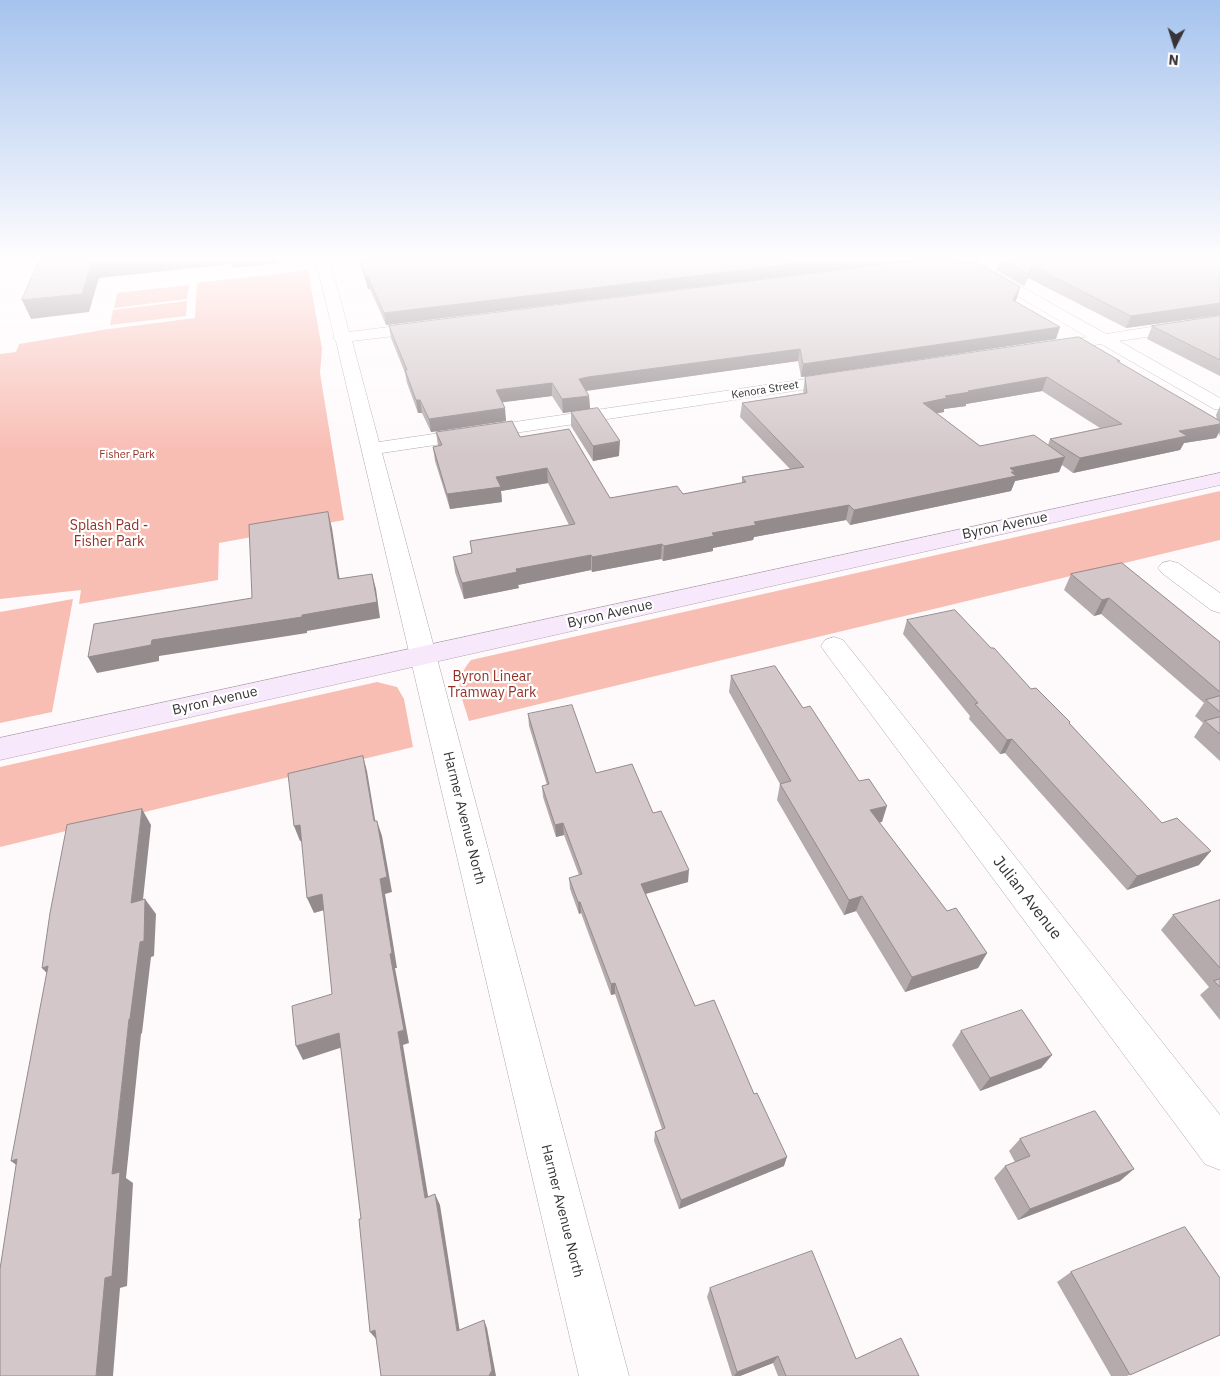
<!DOCTYPE html>
<html>
<head>
<meta charset="utf-8">
<style>
	body { margin:0 }
	#map { position:relative; width:1220px; height:1376px; overflow:hidden; background:#fefafc; font-family:"IBM Plex Sans",sans-serif }
	canvas { display:block }
	.north { position:absolute; left:1150px; top:20px; width:50px; height:50px; -webkit-text-stroke:4px #fff; paint-order:stroke; rotate:185deg; font-size:14px; font-weight:700; line-height:20px; text-align:center; color:#373336 }
	.north::after { content:''; display:block; margin:auto; width:18px; height:22px; background:#373336; clip-path:polygon(50% 0,100% 100%,50% 72%,0 100%) }
</style>
</head>
<body>
<div id="map">
<canvas width="1220" height="1376"></canvas>
<div class="north">N</div>
</div>
<script>
const ctx = document.querySelector('canvas').getContext('2d');
ctx.lineJoin = 'round';
function fillPath(path, color) { ctx.fillStyle = color; ctx.fill(path, 'evenodd'); }
function stroke(path, color, width, dash) { ctx.strokeStyle = color; ctx.lineWidth = width; ctx.lineCap = dash ? 'butt' : 'round'; ctx.setLineDash(dash || []); ctx.stroke(path); }
function drawText(font, color, halo, rows, align = 'center') {
  ctx.font = font + ' "IBM Plex Sans",sans-serif'; ctx.lineWidth = 4.5; ctx.setLineDash([]); ctx.textBaseline = 'middle'; ctx.strokeStyle = halo; ctx.fillStyle = color; for (const [text, x, y, turn = 0] of rows) {
    ctx.save(); ctx.translate(x, y); ctx.rotate((+turn || 0) * Math.PI / 180); ctx.textAlign = isNaN(turn) ? turn : align; if (halo) ctx.strokeText(text, 0, 0); ctx.fillText(text, 0, 0); ctx.restore();
  }
}
const green = new Path2D(`
	M308,270L322,349L320,373L344,520L219,543L218,580L79,604L81,590L0,599V354L16,352L19,344L109,329L195,318L197,283Z
	M189,285L187,299L114,308L117,293Z
	M187,301L186,316L110,325L113,310Z
	M1220,491V540L469,721C462,694 451,684 471,660Z
	M73,599L52,712L0,723V612Z
	M377,682L397,687L404,699L413,747L0,847V767Z`);
const street = new Path2D(`
	M316,261H330L349,332L428,322L434,324L436,327L434,330L428,332L352,341L379,442L840,374L846,375L849,379L846,383L840,384L382,453L629,1376H579L336,341L333,338L334,336Z
	M958,261H976L1106,334L1220,316V326L1119,341L1220,398V410L1214,409L1101,344L1051,352L1045,350L1043,347L1045,344L1087,337Z
	M1170,561L1178,563L1220,593V613L1211,610L1162,573L1158,568L1162,563Z
	M834,637L843,640L1220,1115V1170L1205,1164L825,652L821,646L825,640Z`);
const secondary = new Path2D(`
	M1220,473V485L0,760V738Z`);
const wall = new Path2D(`
	M359,261H909L386,325L370,289H368Z
	M999,261H1220V315L1126,328L1028,278L1024,286L996,270Z
	M1017,298L1015,301L1056,339L801,377L798,361L589,390H586L589,396L590,409L563,413L552,396L503,402L506,421L431,432L422,413H418L407,383L405,373L391,338L389,326Z
	M1220,316V376L1147,339L1152,326Z
	M1120,363L1217,419L1216,415L1220,406V437L1219,433L1216,438L1184,443L1180,450L1073,473L1062,465L1059,472L1015,481L1011,491L850,525L846,520L754,537L753,540L713,548V551L663,561L661,559L592,572L591,570L518,585L519,588L464,599L455,572L453,557L472,553L470,541L569,525L548,483L501,491L502,502L450,509L435,461L433,447L438,446L436,432L520,437L610,498L683,494L742,483V477L790,469L740,417L742,403L803,393L805,377ZM1042,391L1100,428L1050,439L1048,445L980,446L937,413L944,412V409L966,406V404Z
	M571,412L619,456L593,461L571,426Z
	M1071,574L1220,642V761L1194,737L1203,723L1195,716L1204,703L1101,614L1094,616L1064,590Z
	M907,620L991,648L1031,689L1070,722V724L1199,865L1127,890L1005,753L1000,754L969,719L970,716L903,634Z
	M731,676L882,822H879L947,911L987,953L978,968L905,992L856,911L844,915L777,800L780,784L729,692Z
	M528,714L596,773L653,813L688,882L646,894L695,1006L784,1166L679,1209L654,1141L655,1132L662,1129L615,994L611,995L581,913L579,914L570,889L569,878L579,875L564,835L556,837L543,797L542,786L547,785L529,726Z
	M1220,900V1020L1200,995L1209,987L1161,930L1173,915Z
	M961,1031L1052,1055L1041,1068L980,1091L952,1045Z
	M1020,1139L1120,1181L1018,1220L994,1178L1005,1166L1015,1162L1009,1151Z
	M1071,1272L1220,1335L1127,1376H1111L1057,1282Z
	M710,1288L856,1359L919,1376H778L773,1363L740,1376H732L707,1297Z`);
const shadedWall = new Path2D(`
	M92,261H279V263L233,268L232,264L99,278L89,312L31,319L22,300Z
	M819,261H909L386,325L384,313Z
	M1032,266L1028,278L1024,286L1028,274Z
	M366,277H368L370,289H368Z
	M1020,287L1017,298L1010,311L1013,300Z
	M1220,303V315L1126,328L1131,316Z
	M1060,327L1056,339L801,377L803,364Z
	M800,349L798,361L579,392V379L588,377Z
	M1047,377L1042,391L966,404V406L944,409V412L919,417L923,403L945,396L968,391Z
	M552,383V396L497,403L496,390Z
	M589,396L590,409L563,413L562,399Z
	M416,400H420L422,413H418Z
	M505,408L506,421L431,432L429,419Z
	M1220,424V430L1216,438L1184,443L1180,450L1073,473L1080,458L1179,431Z
	M620,441L619,456L593,461V446Z
	M1065,457L1059,472L1015,481L1011,491L850,525L854,510L1010,468Z
	M547,468L548,483L501,491L502,502L450,509L447,494L496,477Z
	M849,505L846,520L754,537L753,540L713,548V551L663,561L664,546L754,522Z
	M328,512L332,528L342,595L338,579Z
	M662,544L661,559L592,572V557Z
	M591,555V570L518,585L519,588L464,599L462,583L516,569Z
	M372,574L376,589L380,618L307,631V633L159,656V661L97,673L88,657L152,640L302,615Z
	M1109,598L1101,614L1094,616L1102,600Z
	M1012,739L1005,753L1000,754L1007,740Z
	M363,756L367,771L378,837L374,821Z
	M887,806L882,822L865,826L870,810Z
	M142,809L151,825L141,918L131,903Z
	M377,821L382,836L392,892L385,894L397,968H395L409,1043L403,1045L430,1208L425,1198L398,1032L390,954L380,879Z
	M563,823L564,835L556,837L555,825Z
	M300,825L306,840L300,841L294,826Z
	M1211,851L1199,865L1127,890L1137,876Z
	M689,870L688,882L641,895V884Z
	M322,894L328,909L314,913L307,898Z
	M862,896L856,911L844,915L849,900Z
	M145,899L156,914L154,956L151,957L142,1033L141,1034L126,1178L133,1183L127,1286L120,1288L113,1376H96L112,1174L129,1019L140,942Z
	M578,902H580L581,913L579,914Z
	M987,953L978,968L905,992L912,977Z
	M48,966L56,983L42,968Z
	M615,983V994L611,995V984Z
	M339,1033L346,1046L303,1060L296,1046Z
	M1052,1055L1041,1068L980,1091L990,1078Z
	M787,1157L784,1166L679,1209L681,1200Z
	M17,1159L27,1173L11,1161Z
	M1134,1169L1120,1181L1018,1220L1030,1209Z
	M435,1194L440,1205L461,1339L457,1331Z
	M484,1320L487,1328L496,1376H489Z
	M375,1330L377,1340L370,1332Z
	M778,1356L773,1363L740,1376H734L737,1372Z`);
const building = new Path2D(`
	M39,261H92L82,294L22,300Z
	M360,261H819L384,313L368,277H366Z
	M911,261H954L959,264L976,262L1020,287L1013,300L1060,327L803,364L800,349L588,377L579,379L589,396L562,399L552,383L496,390L505,408L429,419L420,400H416L405,370H407L389,326Z
	M1005,261H1220V303L1131,316L1032,266L1028,274Z
	M1220,316V360L1152,326Z
	M1079,337L1120,361H1117L1220,421V424L1179,431L1187,436L1080,458L1050,439L1122,424L1047,377L968,391L970,392L945,396L947,398L923,403L980,446L1034,435L1065,457L1010,468L1015,472H1011L1016,476L854,510L849,505L754,522L756,525L712,533L714,536L664,546L662,544L592,557L591,555L516,569L517,572L462,583L453,557L472,553L470,541L575,524L547,468L496,477L501,487L447,494L433,447L442,445L436,432L512,421L520,437L569,429L610,498L677,486L683,494L746,482L742,477L804,467L742,403L807,393L805,377Z
	M598,408L620,441L593,446L571,412Z
	M328,512L338,579L372,574L377,602L302,615V617L152,640L151,645L88,657L94,624L252,598L249,525Z
	M1122,563L1220,642V692L1109,598L1102,600L1071,574Z
	M955,610L991,648H994L1031,689L1036,688L1070,722L1069,723L1162,823L1177,818L1211,851L1137,876L1012,739L1007,740L975,704L978,703L907,620Z
	M775,666L803,708L810,706L859,781L869,779L887,806L870,810L947,911L956,908L987,953L912,977L862,896L849,900L780,784L791,781L731,676Z
	M1220,696V712L1206,700Z
	M572,705L596,773L632,764L653,813L661,811L689,870L641,884L695,1006L714,1000L754,1094L757,1093L787,1157L681,1200L655,1132L665,1128L615,983L611,984L580,902H578L569,878L582,874L563,823L555,825L542,786L549,784L528,714Z
	M1220,717V734L1205,721Z
	M363,756L374,821H377L387,877L380,879L392,953L390,954L404,1030L398,1032L425,1198L435,1194L457,1331L484,1320L492,1370L489,1376H381L375,1330L370,1332L359,1219H361L339,1033L296,1046L292,1006L332,994L322,894L307,898L300,825L294,826L288,774Z
	M142,809L131,903L145,899L144,941L140,942L130,1019H129L112,1174L120,1172L112,1276L105,1278L96,1376H0V1269L17,1159L11,1161L48,966L42,968L50,913L67,825Z
	M1220,900V968L1173,915Z
	M1220,979V987L1214,981Z
	M1022,1010L1052,1055L990,1078L961,1031Z
	M1095,1111L1134,1169L1030,1209L1005,1166L1030,1156L1020,1139Z
	M1185,1227L1220,1278V1335L1130,1375L1071,1272Z
	M812,1251L856,1359L901,1338L919,1376H786L778,1356L737,1372L710,1288Z`);
const farStreetnames = [
	["Kenora Street",765,390,-9]
];
const farParknames = [
	["Fisher Park",127,455]
];
const parkNames = [
	["Splash Pad -",109,526],
	["Fisher Park",109,542],
	["Byron Linear",492,677],
	["Tramway Park",492,693]
];
const streetNames = [
	["Byron Avenue",1005,526,-12],
	["Byron Avenue",610,614,-13],
	["Byron Avenue",215,701,-13],
	["Harmer Avenue North",464,818,76],
	["Harmer Avenue North",562,1211,76]
];
const nearStreetnames = [
	["Julian Avenue",1027,898,52]
];
fillPath(green, '#f8bdb3');
stroke(street, '#b0a6ac', 1);
stroke(secondary, '#b0a6ac', 1);
fillPath(street, '#fff');
fillPath(secondary, '#f8e8fb');
fillPath(wall, '#b5abad');
fillPath(shadedWall, '#948b8d');
fillPath(building, '#d3c7c9');
stroke(building, '#948b8d', 1);
const sky = ctx.createLinearGradient(0, 0, 0, 454);
sky.addColorStop(0, '#a5c3ee');
sky.addColorStop(0.57, '#fffdfe');
sky.addColorStop(1, '#fffdfe00');
ctx.fillStyle = sky;
ctx.fillRect(0, 0, 1220, 454);
drawText('11px', '#373336', '#fff', farStreetnames);
drawText('11px', '#923126', '#fff', farParknames);
drawText('14px', '#923126', '#fff', parkNames);
drawText('14px', '#373336', '#fff', streetNames);
drawText('16px', '#373336', '#fff', nearStreetnames);
</script>
</body>
</html>
